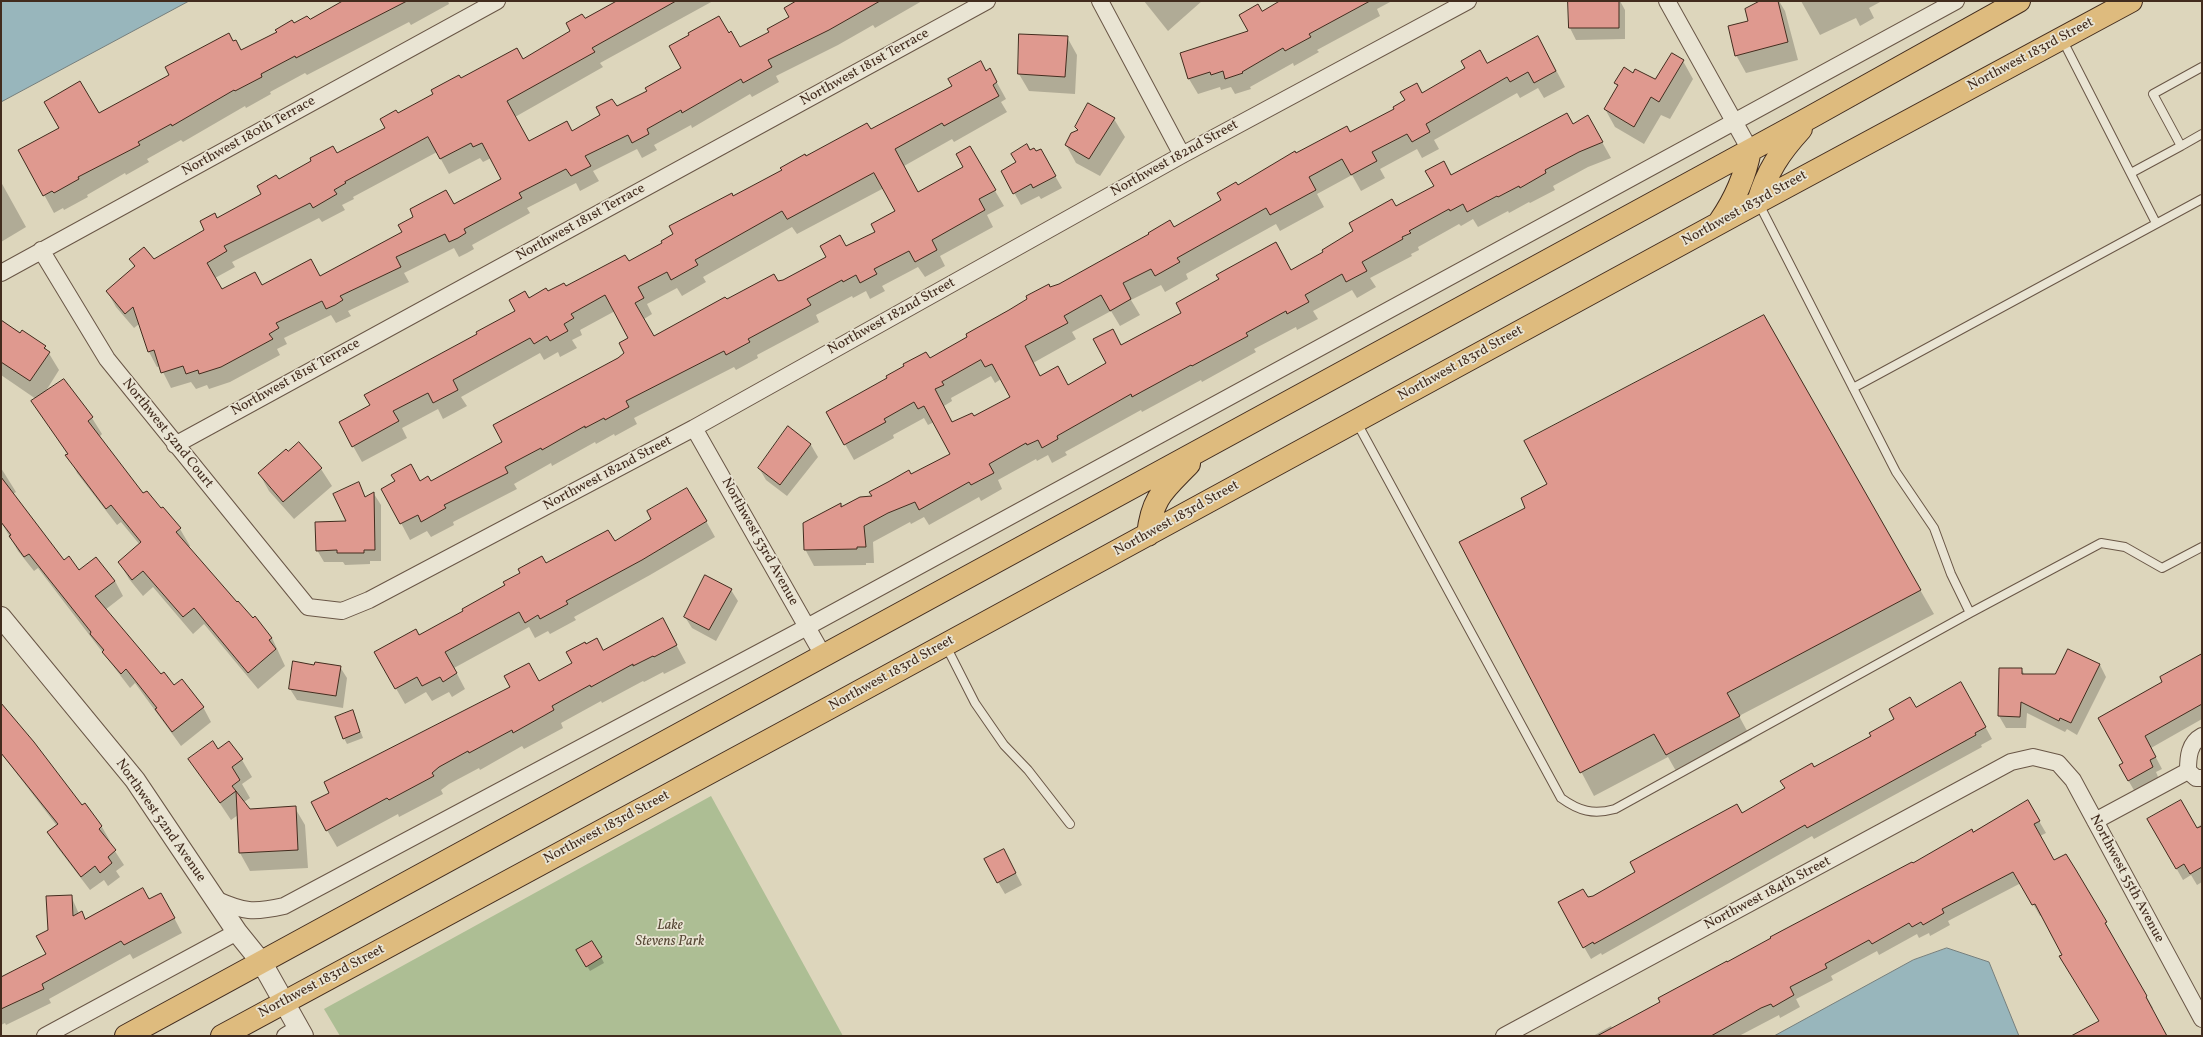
<!DOCTYPE html>
<html>
<head>
<meta charset="utf-8">
<style>
	body { margin:0 }
	#map { position:relative; width:2203px; height:1037px; overflow:hidden; background:#ddd6bc; font-family:Vollkorn,serif }
	canvas { display:block }
	.frame { position:absolute; inset:0; border:2px solid #422c1e; pointer-events:none }
</style>
</head>
<body>
<div id="map">
<canvas width="2203" height="1037"></canvas>
<div class="frame"></div>
</div>
<script>
const ctx = document.querySelector('canvas').getContext('2d');
ctx.lineJoin = 'round';
function fillPath(path, color) { ctx.fillStyle = color; ctx.fill(path, 'evenodd'); }
function stroke(path, color, width, dash) { ctx.strokeStyle = color; ctx.lineWidth = width; ctx.lineCap = dash ? 'butt' : 'round'; ctx.setLineDash(dash || []); ctx.stroke(path); }
function drawText(font, color, halo, rows, align = 'center') {
  ctx.font = font + ' Vollkorn,serif'; ctx.lineWidth = 3.5; ctx.setLineDash([]); ctx.textBaseline = 'middle'; ctx.strokeStyle = halo; ctx.fillStyle = color; for (const [text, x, y, turn = 0] of rows) {
    ctx.save(); ctx.translate(x, y); ctx.rotate((+turn || 0) * Math.PI / 180); ctx.textAlign = isNaN(turn) ? turn : align; if (halo) ctx.strokeText(text, 0, 0); ctx.fillText(text, 0, 0); ctx.restore();
  }
}
const green = new Path2D(`
	M711,796L843,1036H340L324,1009Z`);
const water = new Path2D(`
	M1,1H189L1,102Z
	M1947,948L1989,962L2019,1036H1774L1913,960Z`);
const shadow = new Path2D(`
	M343,1H448L449,4L411,25L409,22L307,75L305,73L270,92L271,94L246,108L245,106L183,142L181,140L147,159L149,162L126,175L125,173L87,195L88,197L64,210L63,208L54,213L20,150L99,114L233,43L241,51L293,24L309,21Z
	M619,1H713L600,63L603,67L515,117L529,142L572,132L648,91L683,69L729,34L740,48L770,32L790,18L798,1H922L875,28L873,25L838,45L776,76L779,82L752,97L750,94L692,128L691,125L654,145L657,150L642,158L637,149L593,171L599,181L580,191L576,183L527,208L530,213L472,245L474,249L467,253L459,257L454,248L404,273L409,282L348,311L351,316L336,323L331,315L284,338L287,344L277,349L280,355L230,382L209,389L207,385L196,389L191,382L171,388L160,366L157,367L149,352L139,324L134,328L116,307L107,291L135,268L130,259L153,260L205,230L217,219L263,194L279,181L337,154L386,128L397,115L461,80L523,60L571,31L585,20ZM437,152L449,174L480,158L483,162L491,158L502,179L320,278L222,290L215,278L235,267L232,262L319,218L322,222L345,210L342,205L354,199L353,197Z
	M1144,1H1202L1168,31Z
	M1282,1H1392L1377,9L1380,16L1317,50L1319,52L1294,66L1293,63L1250,87L1251,89L1235,94L1231,87L1221,90L1220,87L1198,94L1189,79L1181,54L1249,32L1262,12Z
	M1569,1H1620L1625,10V39L1576,40L1570,28Z
	M1762,1H1779L1785,11L1798,60L1746,73L1736,55L1749,22Z
	M1801,1H1882L1869,8L1874,18L1860,26L1856,18L1820,35Z
	M1067,37L1077,55L1075,94L1029,91L1019,74Z
	M1547,53L1565,87L1544,98L1538,88L1520,98L1517,93L1434,140L1439,149L1422,158L1417,149L1380,169L1385,178L1361,191L1352,175L1317,194L1324,207L1280,231L1276,224L1186,274L1188,279L1165,292L1161,285L1131,300L1140,315L1120,326L1111,311L1072,332L1076,339L1033,363L1040,377L1058,368L1068,386L1107,364L1121,346L1291,271L1451,176L1573,125L1597,133L1611,158L1588,167L1553,186L1555,190L1530,203L1529,202L1509,213L1508,211L1478,227L1473,219L1461,226L1459,224L1418,247L1419,250L1411,254L1412,256L1370,278L1376,287L1357,298L1352,290L1313,311L1318,319L1297,330L1296,327L1254,349L1256,352L1202,382L1201,380L1142,412L1141,410L1065,452L1067,455L1052,463L1048,455L1037,461L1036,459L998,480L1002,489L981,501L979,497L929,525L924,517L911,524L910,522L873,542L874,563H866V565L814,566L805,549L841,504L843,508L874,497L951,454L934,422L928,425L924,418L893,435L894,438L854,460L845,444L929,359L1050,289L1174,228L1222,201L1237,186L1296,155L1350,134L1422,94L1487,64ZM991,376L995,383L1001,379L1011,397L973,418L953,423L944,406L952,401L951,398Z
	M1683,61L1693,79L1670,119L1661,115L1644,144L1615,127L1605,109L1618,87L1615,83L1656,80Z
	M990,70L1006,99L1001,102L1007,112L954,142L952,139L904,166L918,193L964,167L969,147L1004,206L987,215L993,227L940,256L945,266L925,277L918,267L882,286L885,291L870,299L866,291L853,298L852,296L816,315L819,322L757,355L758,358L736,370L734,367L634,418L637,424L615,436L614,434L596,444L595,442L552,466L551,463L514,484L517,489L453,522L454,525L431,537L427,531L410,540L401,523L420,482H431L503,442L626,353L629,339L615,311L580,330L582,335L572,340L577,348L560,357L558,352L544,360L540,353L461,397L467,406L443,419L438,409L402,428L407,438L362,462L340,423L371,405L517,311L529,299L565,288L629,262L663,244L733,197L806,157L871,130ZM884,188L896,211L877,232L783,280L726,300L654,337L644,319L652,314L647,304L677,288L682,296L706,282L703,277L792,227L797,234Z
	M1114,119L1125,137L1100,176L1076,163L1066,145L1078,131L1076,127Z
	M1047,162L1062,188L1041,199L1039,196L1021,205L1002,171L1017,163Z
	M1,182L26,227L1,242Z
	M1763,316L1934,614L1739,716L1752,740L1680,778L1668,757L1594,796L1460,542L1526,509L1548,484Z
	M1,321L45,347L59,370L44,394L63,380L92,418L102,434L99,437L143,495L180,529L190,546L188,547L236,604L272,638L285,666L258,689L204,624L193,634L153,587L143,596L129,579L119,562L140,545L121,522L117,525L77,473L68,455L33,401L36,399L1,375Z
	M788,428L811,445L818,457L787,496L766,480L759,468Z
	M299,443L321,469L332,486L294,519L269,491L259,473Z
	M1,468L16,492L13,494L64,561L79,571L115,581L123,596L105,610L161,676L203,707L211,722L181,746L135,683L130,688L38,568L34,571L18,551L1,522Z
	M358,483L366,498L374,494L381,505V561H370V564L345,565L343,562H324L317,550L347,522Z
	M706,521L715,537L650,575L574,617L576,620L550,634L548,631L535,638L529,627L454,668L465,689L452,697L449,692L432,701L426,692L405,704L375,652L419,636L546,564L615,543Z
	M731,590L738,601L716,641L692,628L685,617Z
	M672,637L686,663L664,674L663,672L644,682L643,681L602,703L601,701L561,723L563,728L524,749L522,746L480,770L479,768L449,784L441,790L443,794L399,817L398,814L337,847L327,830L539,682L573,664L586,645L603,651Z
	M2068,650L2100,665L2106,677L2077,735L2067,729L2065,732L2027,713L2026,728H2006L1999,716L2000,669H2021L2025,675H2056Z
	M2202,653V719L2151,748L2162,769L2156,772L2159,779L2135,792L2120,766L2124,764L2164,683L2161,678Z
	M315,666L340,667L347,678L343,708L297,700L290,689Z
	M1961,683L1992,739L1981,745L1982,747L1814,839L1812,836L1602,955L1601,953L1591,959L1584,947L1587,899L1786,789L1814,769Z
	M1,705L82,807L85,805L102,827L110,841L109,842L124,865L116,871L120,877L108,886L104,880L90,890L57,847L48,833L57,826L1,753Z
	M355,717L363,738L347,744L344,738Z
	M218,751L242,760L252,777L242,784L250,798L244,802L249,810L295,808L305,825L308,868L250,871L240,853L238,815L231,820L190,759Z
	M2028,802L2046,833L2040,836L2054,862L2076,871L2153,1008L2152,1009L2166,1036H2093L2100,1021L2042,915L2040,916L2021,883L1948,921L1950,925L1930,936L1929,933L1919,938L1917,934L1879,955L1877,951L1831,976L1833,980L1796,999L1800,1007L1780,1018L1779,1015L1739,1036H1593L1611,1026L1612,1028Z
	M2149,820L2196,828L2202,824V882L2197,885L2191,875L2183,880Z
	M1010,862L1022,885L1005,894L998,882Z
	M71,896L79,914L85,920L149,900L169,908L182,933L133,959L130,954L49,999L51,1003L6,1025L5,1023L1,1025V979L47,954L49,930Z
	M578,951L601,957L604,963L590,971Z`);
const building = new Path2D(`
	M343,1H407L296,58L295,56L261,74L262,77L235,91L234,90L172,126L171,124L138,142L140,145L78,177L79,179L54,193L52,191L43,196L18,150L59,128L44,102L80,81L99,113L169,75L165,67L229,33L233,41L236,40L241,50L277,32L275,30L292,20L294,23L307,16L310,19Z
	M617,1H676L592,48L595,52L507,101L529,141L567,121L572,131L600,115L596,107L612,99L617,106L647,91L645,88L681,68L669,46L689,35L688,33L719,16L729,33L731,31L740,47L769,32L767,29L789,17L784,8L796,1H880L829,30L768,60L772,67L743,83L741,79L682,113L681,110L647,129L649,134L632,143L628,135L585,156L591,166L571,176L566,169L519,193L522,198L464,229L466,233L458,238L449,242L445,234L396,257L401,267L340,296L343,300L335,305L326,309L322,301L276,323L279,328L269,334L273,339L221,367L199,374L198,370L186,374L183,366L161,373L154,350L148,352L133,307L125,314L106,291L135,266L129,259L144,247L154,259L204,230L200,221L215,213L217,218L261,194L257,186L276,175L279,179L311,161L310,158L333,146L337,153L385,128L380,119L396,110L398,113L433,94L431,90L459,75L461,78L517,48L523,59L570,31L566,23L582,14L585,18ZM428,137L440,159L471,143L473,147L482,143L501,179L454,204L446,190L410,209L413,217L398,225L402,232L320,276L311,259L262,285L255,272L222,289L207,263L227,251L224,246L310,203L313,208L337,194L334,190L346,183L345,182Z
	M1280,1H1370L1309,34L1311,37L1285,51L1283,48L1242,72L1243,73L1225,79L1223,71L1211,75L1210,72L1188,79L1180,53L1248,31L1239,15L1258,4L1262,11Z
	M1568,1H1619V28H1569Z
	M1760,1H1778L1788,42L1735,56L1728,26L1748,21L1745,9Z
	M1019,34L1068,36L1065,77L1018,74Z
	M1538,36L1556,71L1534,83L1528,72L1510,82L1507,77L1426,124L1430,132L1412,142L1407,134L1372,152L1377,161L1351,175L1342,159L1309,177L1316,190L1270,215L1266,208L1177,258L1180,262L1155,276L1151,269L1123,283L1131,299L1110,311L1101,295L1064,316L1068,323L1025,346L1040,376L1058,366L1068,385L1106,363L1093,339L1113,329L1121,345L1181,313L1176,303L1219,279L1216,275L1276,242L1291,270L1323,252L1322,250L1353,231L1349,223L1392,199L1396,206L1434,186L1425,171L1444,161L1451,175L1567,113L1573,124L1588,115L1603,142L1579,152L1545,170L1546,173L1520,188L1519,186L1498,197L1497,196L1467,212L1463,204L1450,211L1449,209L1409,231L1411,233L1402,237L1403,239L1362,262L1367,271L1346,282L1342,274L1305,295L1309,302L1287,314L1286,311L1246,333L1248,336L1192,366L1191,365L1132,397L1131,394L1057,436L1058,439L1042,448L1038,440L1027,445L1026,443L989,464L994,473L971,485L969,482L919,510L915,502L888,513L864,526L866,547H857V549L804,550L803,523L841,503V507L860,497L872,496L869,492L888,482L909,470L911,474L950,454L924,406L918,409L914,402L884,419L886,422L844,445L826,412L887,378L886,376L904,366L903,364L926,352L930,358L967,337L966,334L1009,310L1027,299L1026,296L1049,284L1050,287L1059,284L1149,234L1148,233L1170,220L1174,227L1221,200L1217,193L1236,182L1238,185L1295,151L1296,153L1347,126L1350,132L1394,109L1393,107L1405,100L1400,92L1417,83L1422,93L1465,68L1461,61L1480,50L1487,63ZM981,360L985,367L992,364L1010,397L974,416L972,413L952,422L935,389L944,385L942,382Z
	M1672,53L1684,60L1659,102L1651,97L1634,127L1604,109L1618,85L1614,83L1624,67L1633,73L1635,69L1655,79Z
	M981,61L986,71L990,68L997,82L993,85L999,96L944,126L942,123L895,149L918,192L963,167L956,154L970,146L996,190L979,199L985,210L932,240L937,250L915,262L909,251L874,269L877,274L860,283L856,275L843,282L842,280L807,299L811,305L748,339L750,342L726,355L724,351L626,401L629,407L605,420L604,418L585,428V426L542,450L541,448L505,467L508,473L444,505L446,508L421,522L418,515L400,524L381,489L395,481L391,475L411,464L420,481L428,476L431,481L502,442L493,425L618,358L624,353L619,343L628,338L605,295L571,314L574,318L564,324L568,331L550,341L547,336L534,344L530,338L453,380L458,390L433,403L428,393L393,411L399,421L352,447L339,422L370,405L364,395L477,334L476,332L515,311L509,300L525,291L529,298L546,288L548,291L564,283L566,286L625,255L629,261L662,243L661,241L673,234L669,226L732,193L733,196L750,187L782,170L780,168L805,154L806,156L867,123L871,129L952,86L948,79ZM874,173L895,211L871,224L875,232L846,246L840,235L820,246L826,257L783,280L778,281L774,274L727,299L725,297L654,336L635,303L644,298L638,287L667,272L671,280L698,265L695,260L782,211L787,219Z
	M1088,103L1115,118L1089,159L1065,145L1071,133L1078,130L1075,127Z
	M1027,144L1030,150L1034,148L1036,151L1041,149L1056,176L1033,188L1031,184L1013,194L1001,171L1016,162L1011,154Z
	M1764,315L1921,590L1727,693L1740,716L1666,755L1654,734L1580,773L1459,542L1525,508L1521,498L1547,484L1524,441Z
	M1,320L20,333L22,330L46,346L44,348L50,352L30,381L1,362Z
	M64,379L93,417L88,421L143,493L147,491L161,508L163,507L181,528L176,532L237,602L238,601L253,618L255,616L272,638L269,640L276,649L248,673L194,608L183,617L143,571L132,580L118,562L141,542L111,505L106,509L65,455L68,454L31,401Z
	M788,426L811,444L780,485L758,468Z
	M299,442L322,468L283,502L258,473L286,449L288,451Z
	M1,477L64,560L69,556L79,570L96,557L115,581L95,596L161,674L164,672L174,685L182,679L204,707L172,732L155,709L157,708L126,669L121,674L102,652L104,650L90,634L91,632L29,554L24,557L9,536L11,535L1,522Z
	M359,482L365,497L374,492L375,550H364V553H337V550L316,551L315,522L346,521L333,494Z
	M687,488L707,521L642,560L566,601L568,604L540,619L538,615L525,623L519,612L445,652L457,673L443,682L440,677L422,686L417,677L395,689L374,652L416,629L419,635L463,611L462,609L505,585L503,582L520,573L518,569L542,556L546,563L608,530L615,541L651,519L647,511Z
	M705,575L732,589L709,630L684,617Z
	M663,618L677,645L654,657L653,656L633,666V664L591,687L590,685L552,706L554,710L513,733L512,730L469,753L468,751L439,767L432,773L434,776L389,800L387,798L326,831L311,802L329,793L324,782L510,687L504,676L529,663L539,681L572,663L566,652L585,642L586,644L597,638L603,650Z
	M2068,649L2100,664L2071,723L2060,718L2059,721L2021,702L2020,717L1998,716L1999,668H2022V674H2055Z
	M2202,654V704L2145,736L2156,757L2150,760L2153,767L2128,781L2119,765L2123,763L2098,718L2162,682L2160,677Z
	M293,661L314,665L315,662L341,666L336,696L289,689Z
	M1961,682L1986,727L1975,733L1976,735L1807,828L1805,825L1632,923L1594,944L1593,942L1583,948L1558,902L1583,889L1588,897L1593,896L1635,872L1630,862L1661,845L1737,804L1742,813L1785,788L1780,781L1812,763L1814,767L1871,736L1869,733L1894,719L1889,709L1910,697L1916,707Z
	M1,703L34,742L82,805L85,803L102,826L99,829L116,850L108,857L112,863L100,873L95,866L81,877L47,832L58,824L1,753Z
	M353,710L360,732L343,739L335,717Z
	M213,741L218,749L229,741L243,759L232,767L240,780L232,786L250,809L296,806L298,850L239,853L236,791L220,803L188,759Z
	M2028,800L2040,821L2034,824L2054,860L2066,854L2076,870L2107,922L2105,923L2147,996L2146,997L2167,1036H2071L2099,1021L2059,956L2062,955L2035,904L2032,905L2013,872L1942,909L1944,913L1923,925L1921,922L1912,927L1909,923L1872,944L1869,940L1825,964L1827,968L1790,987L1794,995L1773,1007L1771,1004L1761,1008L1711,1036H1597L1660,1002L1658,998L1727,961V962L1771,938L1770,937L1912,862L1913,863L1972,829L1973,832Z
	M2181,800L2197,828L2202,826V867L2190,874L2184,864L2176,869L2147,819Z
	M1004,849L1016,873L997,883L984,859Z
	M143,888L149,899L161,893L175,918L124,945L121,941L42,984L44,989L1,1009V977L46,954L36,936L48,930L46,896L72,895L73,916L82,911L85,919Z
	M592,941L602,957L586,967L576,950Z`);
const service = new Path2D(`
	M2062,39L2156,223
	M2181,146L2202,134
	M2131,173L2181,146L2153,94L2202,67
	M1758,202L1896,472L1934,528L1951,574L1970,613
	M1853,388L2202,199
	M1356,421L1561,798C1579,811 1593,815 1615,809L1970,613L2101,543L2125,547L2162,568L2202,547
	M946,646L975,703L1004,745L1028,770L1070,824`);
const minor = new Path2D(`
	M1100,1L1182,155
	M1667,1L1750,150
	M41,250L107,359L308,607L342,611L369,600L694,428L1182,155L1468,1
	M1,273L497,1
	M694,428L824,657
	M175,445L987,1
	M2188,771C2188,757 2189,743 2202,736
	M2188,771L2196,778H2202
	M2095,821L2188,771
	M215,899C244,912 253,913 284,906L807,627L1956,1
	M45,1036L237,932
	M285,1036L298,1028
	M1504,1036L2011,762L2033,757L2058,763L2073,780L2202,1019`);
const tertiary = new Path2D(`
	M1,617L135,780L237,932L262,963L303,1036`);
const primary = new Path2D(`
	M1758,202C1767,171 1780,152 1801,129
	M1720,221C1736,198 1745,177 1750,150
	M1148,535C1152,497 1164,490 1189,464
	M126,1036L1811,117L2019,1
	M222,1036L829,708L1758,202L2131,1`);
const streetNames = [
	["Northwest 183rd Street",2031,55,-28],
	["Northwest 181st Terrace",865,68,-29],
	["Northwest 180th Terrace",249,137,-29],
	["Northwest 182nd Street",1175,159,-29],
	["Northwest 183rd Street",1745,209,-29],
	["Northwest 181st Terrace",581,223,-29],
	["Northwest 182nd Street",892,317,-29],
	["Northwest 183rd Street",1461,364,-29],
	["Northwest 181st Terrace",296,378,-29],
	["Northwest 52nd Court",167,434,51],
	["Northwest 182nd Street",608,474,-28],
	["Northwest 183rd Street",1177,519,-29],
	["Northwest 53rd Avenue",759,542,61],
	["Northwest 183rd Street",892,674,-29],
	["Northwest 52nd Avenue",160,821,55],
	["Northwest 183rd Street",607,828,-28],
	["Northwest 55th Avenue",2126,879,62],
	["Northwest 184th Street",1768,894,-28],
	["Northwest 183rd Street",322,982,-28]
];
const parkNames = [
	["Lake",670,926],
	["Stevens Park",670,942]
];
fillPath(green, '#adbe94');
fillPath(water, '#98b6bc');
stroke(water, '#767f7d', 1);
fillPath(shadow, '#0003');
fillPath(building, '#df998f');
stroke(building, '#422c1e', 1);
stroke(service, '#695646', 10);
stroke(minor, '#695646', 18);
stroke(tertiary, '#695646', 22);
stroke(primary, '#422c1e', 24);
stroke(service, '#e9e4d3', 8);
stroke(minor, '#e9e4d3', 16);
stroke(tertiary, '#e9e4d3', 20);
stroke(primary, '#debb7e', 22);
drawText('14px', '#422c1e', '#e9e4d3', streetNames);
drawText('italic 14px', '#574936', '#e9e4d3', parkNames);
</script>
</body>
</html>
